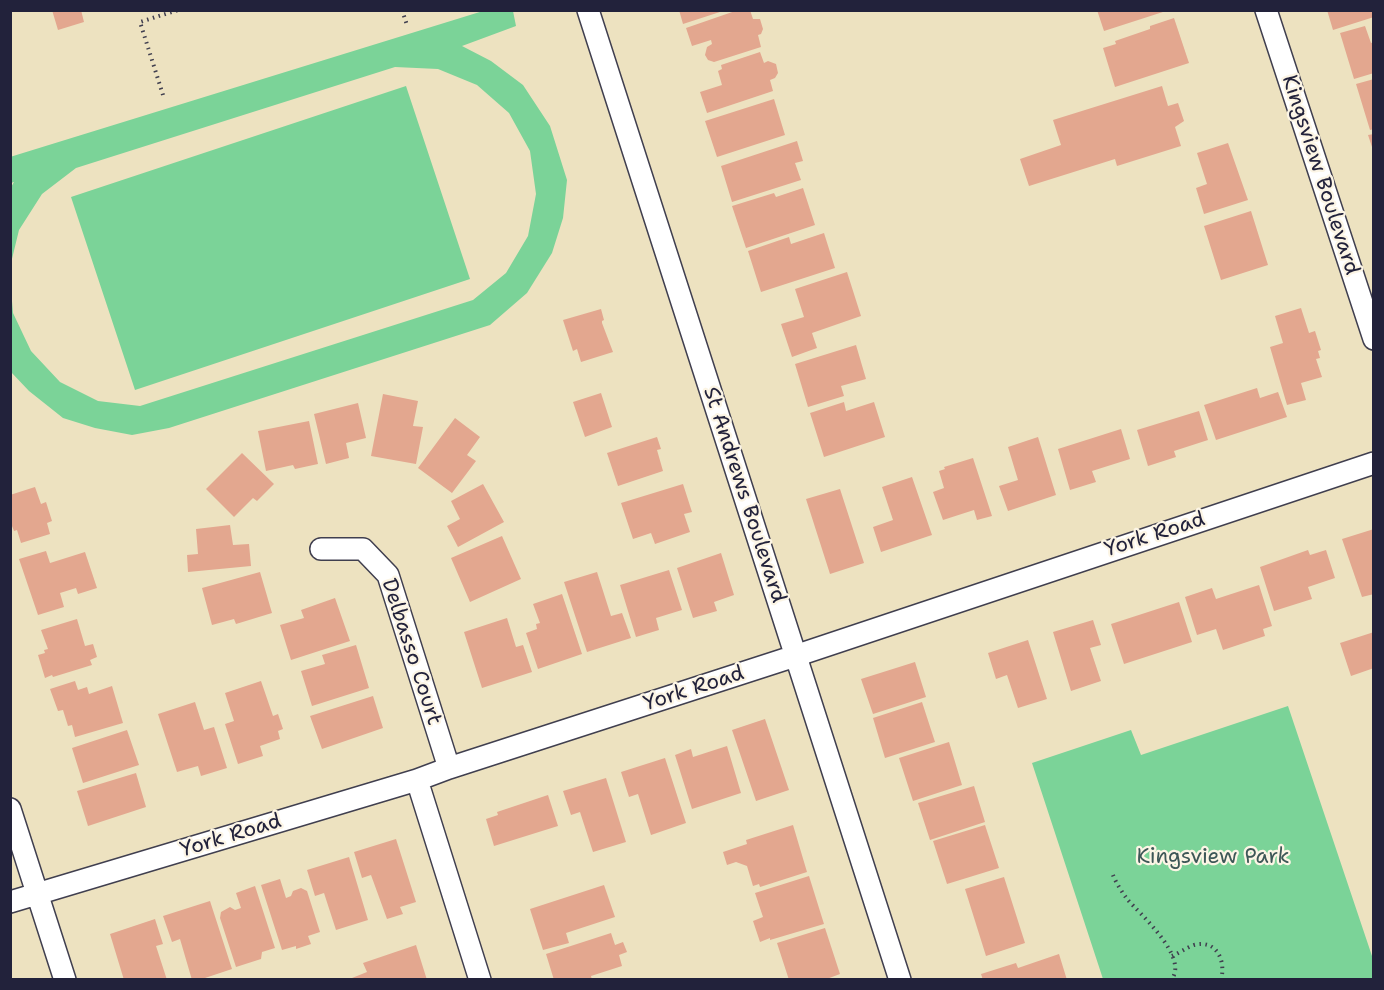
<!DOCTYPE html>
<html>
<head>
<meta charset="utf-8">
<style>
	body { margin:0 }
	#map { position:relative; width:1384px; height:990px; overflow:hidden; background:#ede2c0; font-family:"Shantell Sans",sans-serif }
	canvas { display:block }
	.frame { position:absolute; inset:0; border:12px solid #22223b; pointer-events:none }
</style>
</head>
<body>
<div id="map">
<canvas width="1384" height="990"></canvas>
<div class="frame"></div>
</div>
<script>
const ctx = document.querySelector('canvas').getContext('2d');
ctx.lineJoin = 'round';
function fillPath(path, color) { ctx.fillStyle = color; ctx.fill(path, 'evenodd'); }
function stroke(path, color, width, dash) { ctx.strokeStyle = color; ctx.lineWidth = width; ctx.lineCap = dash ? 'butt' : 'round'; ctx.setLineDash(dash || []); ctx.stroke(path); }
function drawText(font, color, halo, rows, align = 'center') {
  ctx.font = font + ' "Shantell Sans",sans-serif'; ctx.lineWidth = 4.5; ctx.setLineDash([]); ctx.textBaseline = 'middle'; ctx.strokeStyle = halo; ctx.fillStyle = color; for (const [text, x, y, turn = 0] of rows) {
    ctx.save(); ctx.translate(x, y); ctx.rotate((+turn || 0) * Math.PI / 180); ctx.textAlign = isNaN(turn) ? turn : align; if (halo) ctx.strokeText(text, 0, 0); ctx.fillText(text, 0, 0); ctx.restore();
  }
}
const green = new Path2D(`
	M483,11H513L516,26L462,46L491,61L523,85L550,126L567,180L563,218L552,253L527,293L490,325L169,428L132,435L95,428L63,418L29,391L11,372V289L13,313L31,351L60,382L98,401L140,406L473,300L506,273L528,236L536,194L530,151L509,113L477,85L438,69L395,67L76,168L42,194L19,230L11,263L10,189L14,182L11,183L10,157Z
	M406,86L470,279L135,390L71,197Z
	M1288,706L1373,959V979H1103L1032,763L1131,730L1141,755Z`);
const building = new Path2D(`
	M52,10H81L84,22L58,30Z
	M679,10H723V11L683,24Z
	M738,10H750L753,19H760L763,29L761,34L758,35L761,47L714,62L708,60L705,55L707,47L712,44L711,40L692,46L686,28Z
	M1097,10H1166V11L1104,31Z
	M1327,10H1374V17L1333,30Z
	M1174,18L1189,63L1115,87L1103,48L1116,44L1115,41L1150,29V26Z
	M1365,26L1371,43L1374,42V73L1354,79L1340,33Z
	M760,52L764,63L768,61L776,64L778,73L775,78L770,80L773,91L707,113L700,92L722,85L718,71L722,69L721,65Z
	M1374,79V129L1370,130L1356,84Z
	M1162,86L1168,106L1178,103L1184,121L1175,127L1181,146L1117,166L1115,159L1029,186L1020,159L1061,145L1053,120Z
	M774,99L785,135L717,157L705,121Z
	M1374,134V150H1373L1368,135Z
	M797,141L803,161L795,163L801,180L732,202L721,166Z
	M1228,143L1248,200L1204,214L1196,188L1207,184L1197,153Z
	M803,188L815,225L746,248L732,206L774,193L776,197Z
	M1251,211L1268,265L1221,280L1204,226Z
	M824,233L835,268L761,292L748,251L789,237L791,244Z
	M847,272L861,316L812,333L817,348L792,357L781,324L804,317L795,289Z
	M1301,308L1309,333L1315,331L1321,350L1318,351L1320,358L1316,359L1322,377L1301,383L1306,400L1287,405L1270,347L1283,343L1275,316Z
	M601,309L604,320L602,321V323L613,352L581,362L577,349L573,351L563,320Z
	M856,345L866,379L841,386L844,396L808,407L795,364Z
	M1257,388L1260,398L1278,392L1287,417L1216,440L1204,405Z
	M601,393L612,427L585,437L573,402Z
	M383,394L418,401L413,426L423,427L416,464L371,456Z
	M844,402L846,411L874,402L885,437L824,457L810,413Z
	M358,403L366,438L346,443L349,458L326,464L314,414Z
	M1199,411L1208,440L1174,451L1176,457L1148,466L1137,430Z
	M455,418L480,437L467,455L476,461L452,493L418,468Z
	M309,421L318,464L295,469L293,465L266,471L258,431Z
	M1121,429L1130,459L1092,471L1096,482L1070,490L1058,449Z
	M657,437L661,449L657,450L663,471L618,486L607,453Z
	M1038,437L1056,495L1008,511L999,486L1018,480L1008,447Z
	M242,453L274,484L257,501L253,498L234,517L206,489Z
	M973,458L992,516L977,520L974,510L943,520L933,492L944,488L939,471L945,469L944,467Z
	M912,477L932,535L881,552L873,527L893,520L882,487Z
	M483,484L504,522L458,547L447,526L460,519L451,501Z
	M683,484L692,512L684,514L690,532L655,544L651,533L633,539L621,503Z
	M35,487L41,504L46,502L52,521L47,523L50,534L21,543L17,530L14,531L10,521V495Z
	M840,489L864,563L830,574L806,499Z
	M230,525L233,545L249,544L251,566L188,572L187,555L198,554L196,529Z
	M1374,529V594L1362,597L1342,539Z
	M502,536L521,579L470,602L451,558Z
	M1308,550L1310,555L1326,550L1335,578L1308,587L1312,599L1274,611L1260,567Z
	M46,551L50,563L85,552L97,588L78,594L76,588L60,593L64,607L38,615L19,559Z
	M721,553L734,595L714,602L717,611L693,618L677,568Z
	M669,570L682,610L656,618L659,630L636,637L620,585Z
	M260,572L272,613L236,624L234,619L212,625L202,588Z
	M597,572L611,616L622,613L631,638L587,652L564,582Z
	M1259,585L1272,626L1263,629L1265,636L1223,650L1216,629L1197,635L1185,597L1212,588L1216,599Z
	M562,594L582,654L538,669L526,633L537,629L536,624L540,623L533,604Z
	M335,598L350,641L291,660L280,625L304,618L301,610Z
	M1179,602L1192,642L1124,664L1111,624Z
	M507,618L516,647L523,645L532,672L482,688L464,632Z
	M77,619L85,646L93,644L97,657L90,660L92,665L53,677L52,675L45,678L38,655L45,653L44,650L48,649L41,630Z
	M1093,620L1101,645L1090,648L1101,681L1071,691L1053,632Z
	M1374,632V668L1351,676L1340,643Z
	M1028,640L1047,699L1018,708L1007,675L996,679L988,653Z
	M356,645L369,688L312,706L301,671L325,664L322,655Z
	M915,662L926,697L873,714L861,679Z
	M75,681L78,690L87,687L89,694L112,686L123,723L75,737L72,725L68,726L63,710L58,711L50,689Z
	M261,681L273,716L278,714L283,729L278,731L280,739L260,746L263,756L238,764L225,724L234,721L225,693Z
	M373,696L383,728L322,749L310,716Z
	M195,702L204,730L214,727L227,768L201,776L198,766L177,772L158,714Z
	M922,702L935,742L885,758L873,718Z
	M765,719L789,790L756,801L732,730Z
	M127,730L139,765L83,783L72,748Z
	M949,742L962,785L913,801L899,758Z
	M727,746L741,793L692,809L675,755L691,749L693,757Z
	M665,758L686,823L651,835L638,794L629,797L621,772Z
	M136,773L146,807L88,826L77,791Z
	M606,778L626,842L593,852L580,812L571,815L563,791Z
	M974,786L985,822L930,840L918,803Z
	M548,795L558,826L494,846L486,819L498,815L497,812Z
	M793,825L807,872L760,887L759,884L753,886L747,866L736,862L727,865L723,852L747,844L746,840Z
	M985,825L999,868L947,884L933,841Z
	M396,839L416,902L400,907L403,914L387,919L371,875L362,878L354,852Z
	M349,857L368,920L336,930L324,893L315,896L307,870Z
	M809,876L824,924L770,940V938L760,942L753,921L763,917L755,893Z
	M1004,877L1025,943L986,956L965,889Z
	M280,879L286,898L291,896L293,891L301,888L307,891L320,932L308,936L311,944L296,949V946L282,950L261,885Z
	M604,885L615,917L566,933L569,943L543,950L530,909Z
	M255,886L275,948L262,952L261,959L236,967L220,918L221,912L230,907L235,910L241,908L236,893Z
	M210,901L232,969L199,980H192L180,939L172,942L163,916Z
	M155,919L163,944L156,946L167,980H124L110,934Z
	M825,928L840,974L824,980H789L777,943Z
	M611,933L615,945L623,942L627,952L619,955L622,966L591,976L592,980H554L546,954Z
	M416,945L427,980H347L367,972L363,963Z
	M1059,954L1067,980H983L981,974L1016,963L1018,968Z`);
const path = new Path2D(`
	M402,10L407,25
	M163,95L140,22L178,10
	M1113,875C1116,883 1122,892 1127,899C1140,914 1190,958 1171,980
	M1172,956C1179,953 1186,948 1194,945C1217,939 1226,961 1221,980`);
const minor = new Path2D(`
	M588,10L900,980
	M1266,10L1374,339
	M321,549H363L388,575L449,768
	M417,780L480,980
	M10,809L65,980
	M10,902L417,780L449,768L795,656L1374,463`);
const streetNames = [
	["Kingsview Boulevard",1320,175,72],
	["St Andrews Boulevard",744,495,72],
	["York Road",1155,535,-18],
	["Delbasso Court",411,652,72],
	["York Road",694,689,-18],
	["York Road",231,836,-17]
];
const parkNames = [
	["Kingsview Park",1213,858]
];
fillPath(green, '#7bd398');
fillPath(building, '#e3a78f');
stroke(minor, '#403f4f', 24);
stroke(path, '#403f4f', 4, [1.5, 4.5]);
stroke(minor, '#fff', 21);
drawText('21px', '#22223b', '#fcf5e5', streetNames);
drawText('21px', '#3d5757', '#fcf5e5', parkNames);
</script>
</body>
</html>
